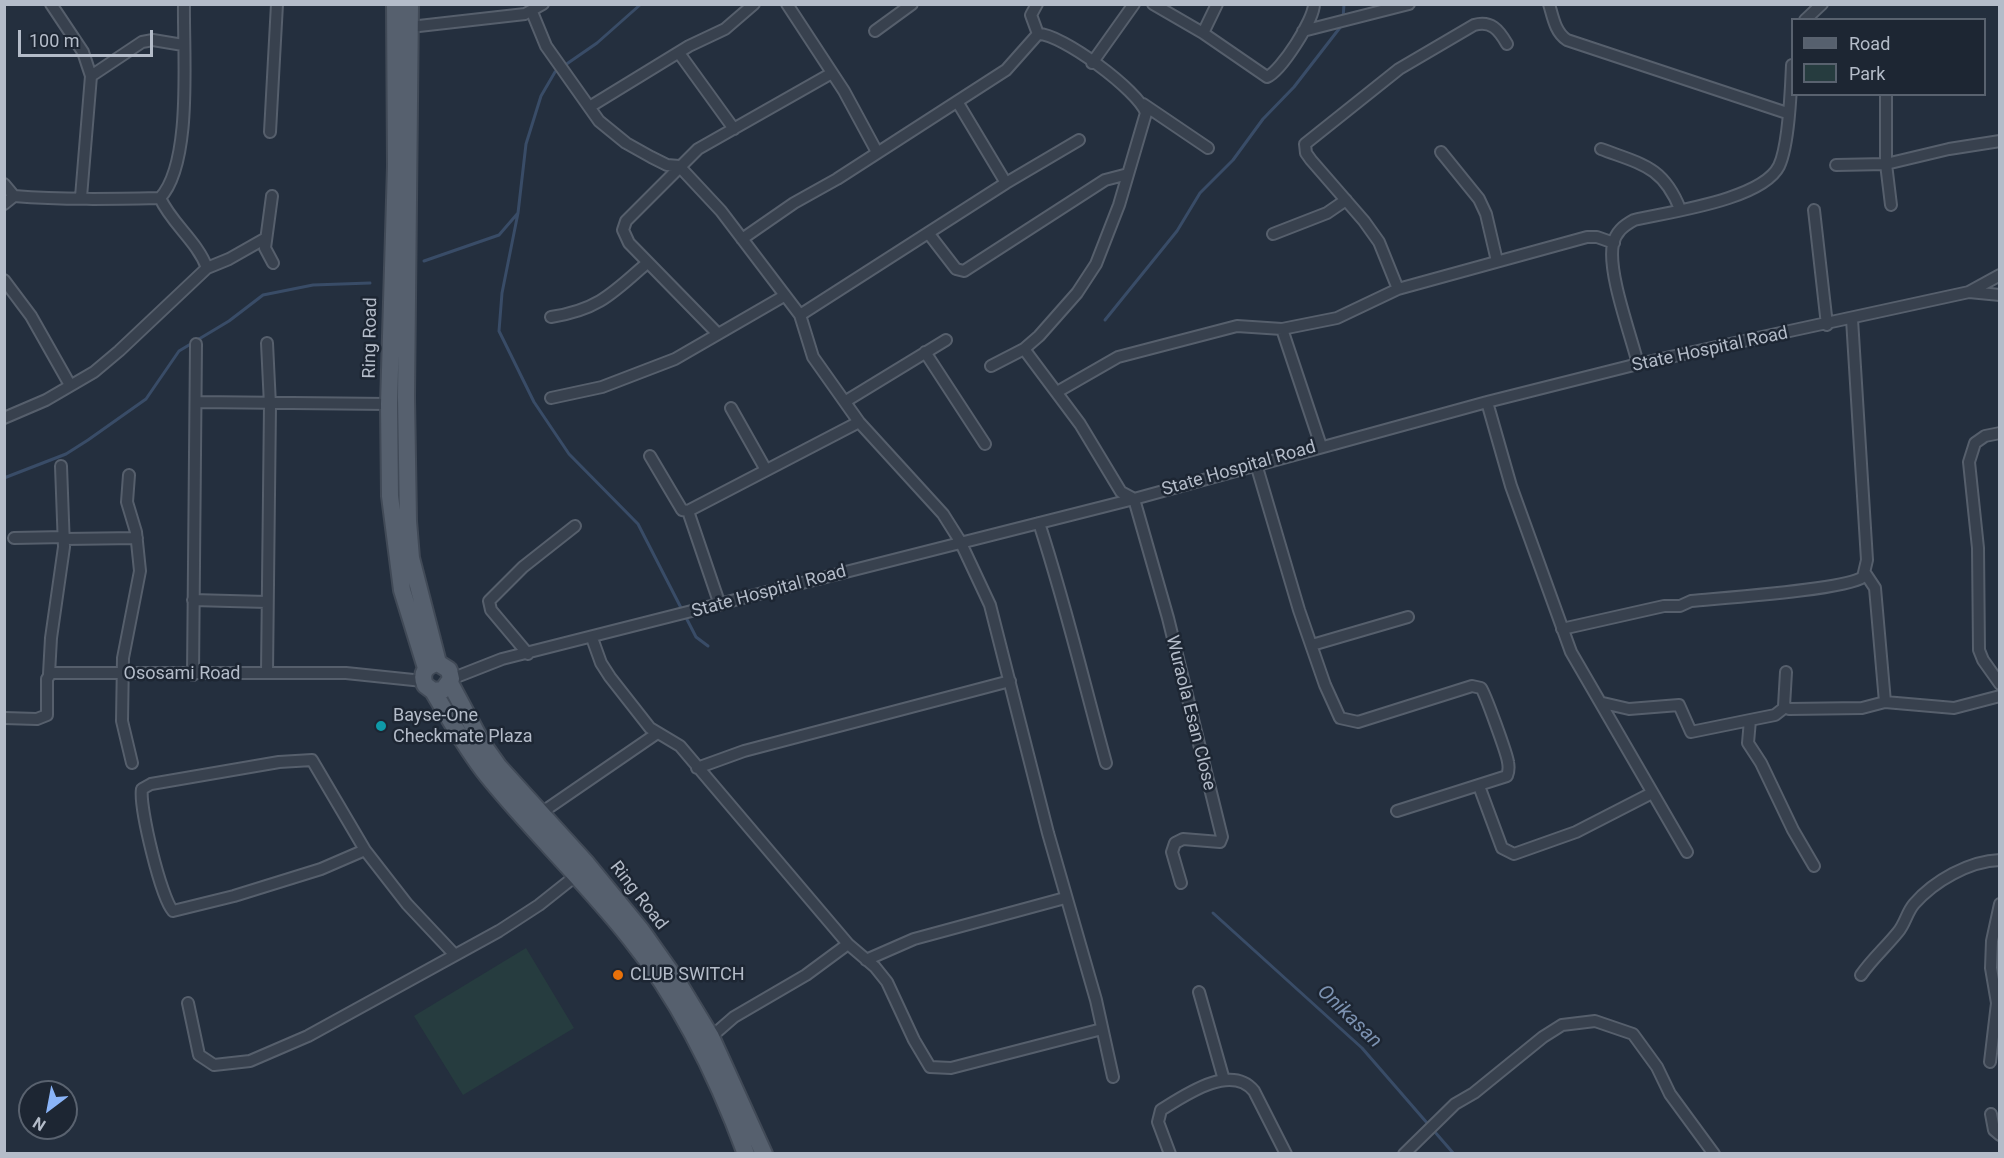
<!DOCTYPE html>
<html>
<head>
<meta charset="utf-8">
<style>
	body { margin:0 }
	#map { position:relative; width:2004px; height:1158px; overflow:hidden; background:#242f3e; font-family:Roboto,sans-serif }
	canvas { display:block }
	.frame { position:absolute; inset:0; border:6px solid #b4bcc9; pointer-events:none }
	.legend { position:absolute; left:1791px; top:18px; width:195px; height:78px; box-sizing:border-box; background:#1d2633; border:2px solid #59626f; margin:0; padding:8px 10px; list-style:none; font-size:18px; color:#b4bcc9 }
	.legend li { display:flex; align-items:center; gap:12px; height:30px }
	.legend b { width:30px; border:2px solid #59626f }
	.north { position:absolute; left:18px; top:1080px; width:60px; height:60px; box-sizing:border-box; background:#1d2633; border:2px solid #59626f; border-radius:50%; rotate:212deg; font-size:16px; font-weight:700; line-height:24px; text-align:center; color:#b4bcc9 }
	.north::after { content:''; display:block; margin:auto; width:21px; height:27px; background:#8ab4f8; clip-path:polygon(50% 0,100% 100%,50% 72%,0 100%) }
	.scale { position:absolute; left:18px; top:30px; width:135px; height:27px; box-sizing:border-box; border:3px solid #b4bcc9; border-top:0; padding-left:8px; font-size:18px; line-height:21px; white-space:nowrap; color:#b4bcc9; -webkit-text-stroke:4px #1d2633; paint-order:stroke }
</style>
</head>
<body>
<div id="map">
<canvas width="2004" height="1158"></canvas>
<div class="frame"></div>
<ul class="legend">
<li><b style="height:8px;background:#56606e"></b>Road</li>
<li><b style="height:16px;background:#263c3f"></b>Park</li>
</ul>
<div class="north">N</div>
<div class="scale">100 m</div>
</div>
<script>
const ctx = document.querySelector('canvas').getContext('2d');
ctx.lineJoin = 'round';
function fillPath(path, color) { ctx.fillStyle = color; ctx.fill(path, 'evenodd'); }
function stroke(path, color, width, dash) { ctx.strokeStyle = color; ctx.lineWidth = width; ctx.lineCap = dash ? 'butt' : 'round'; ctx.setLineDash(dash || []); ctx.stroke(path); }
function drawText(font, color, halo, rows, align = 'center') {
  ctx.font = font + ' Roboto,sans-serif'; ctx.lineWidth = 5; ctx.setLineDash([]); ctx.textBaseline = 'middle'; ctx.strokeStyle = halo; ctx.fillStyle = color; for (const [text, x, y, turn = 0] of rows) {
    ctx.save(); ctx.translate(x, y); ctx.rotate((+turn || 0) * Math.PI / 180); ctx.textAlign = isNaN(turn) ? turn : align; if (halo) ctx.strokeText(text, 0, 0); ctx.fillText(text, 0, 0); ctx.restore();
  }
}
const green = new Path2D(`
	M526,948L574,1028L463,1095L414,1016Z`);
const stream = new Path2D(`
	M1343,19L1344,4
	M518,213L502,293L499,331L534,402L569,454L638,524L696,637L708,646
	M424,261L499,235L518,213L526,144L541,96L555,72L597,43L641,4
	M1105,320L1177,231L1200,193L1233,160L1263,119L1294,87L1342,25
	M4,478L66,454L88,440L146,399L179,351L229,321L263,295L313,285L370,283
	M1213,913L1362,1048L1454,1154`);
const street = new Path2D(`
	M51,4L83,52L91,76L81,197
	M787,4L844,91L877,152
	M1153,4L1203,33L1267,77C1281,71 1314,20 1314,4
	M1549,4C1553,17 1555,32 1567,40L1787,113
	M532,12L546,46L599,121L626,143L651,157L667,165L679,166L721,211L800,315L813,357L859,422L943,514L960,541L990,605L1048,833L1096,1000L1113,1077
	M1805,20L1822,4
	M410,27L525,14L543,4
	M875,31L912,4
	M1303,31L1409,4
	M1203,33L1217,4
	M679,53L734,129
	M1092,63L1134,4
	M91,76L142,42L153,40L183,45
	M1886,94V164L1891,205
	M958,103L1006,183
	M1143,104L1208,148
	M591,106L689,46L725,29L754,4
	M270,132L277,4
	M1601,149C1641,164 1663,166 1680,209
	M1441,152L1479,199L1486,214L1497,261
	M1836,165L1886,164L1949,149L2000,141
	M4,184L14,196
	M272,196L265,248L273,263
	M4,204L14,196C63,200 111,199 160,198C193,163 183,53 184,4
	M1814,210L1827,325
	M929,234L956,269L964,271L1105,180L1128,174
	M1273,234L1327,213L1346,200
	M742,239L794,203L837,179L1006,70L1038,34L1031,15L1037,4
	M207,268L229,259L266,238
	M4,280L31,316L70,385
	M1398,289L1379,242L1364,221L1311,160L1306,153L1305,144L1399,69L1474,25C1491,20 1499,30 1507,44
	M1969,292L2000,275
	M800,315L1006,183L1079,140
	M551,317C598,310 613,293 647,263
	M1282,329L1321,446
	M718,334L629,243L623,230L626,221L698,149L832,73
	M1024,349L1080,424L1121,492L1134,499L1168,618L1222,837L1220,842L1183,839L1175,843L1172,852L1181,883
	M925,352L985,444
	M1638,364C1631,335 1607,272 1613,244C1616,232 1623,226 1634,220C1668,212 1762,200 1779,166C1789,145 1791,89 1792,65
	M991,366L1024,349L1039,336L1077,293L1096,264L1119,205L1146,113C1139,91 1061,33 1038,34
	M1057,392L1118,357L1237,326L1282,329L1337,318L1398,289L1587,237H1597L1614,243
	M551,398L602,387L675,359L784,296
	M846,401L946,340
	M196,402L389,404
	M1487,402L1511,486L1571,652L1687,852
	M731,408L766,470
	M4,418L46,400L94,372L119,351L207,268C197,241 172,224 160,198
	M2000,433L1985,436L1975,443L1969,462L1978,548L1979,650L1983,660L2000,684
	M650,456L682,510L688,511L720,605
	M1256,464L1299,610L1325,685L1340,718L1358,722L1472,686L1481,688C1485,693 1507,754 1508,762C1509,767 1509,771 1507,776L1397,811
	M129,475L127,502L136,532L140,571L123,658L122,721L132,763
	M688,511L859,422
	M1039,523C1065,602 1084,683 1106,763
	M14,538L65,537
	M64,539L137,538
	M1865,573L1875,588L1885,702
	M193,600L267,602
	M1562,629L1664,606H1680L1691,601C1721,598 1845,590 1863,577L1867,560L1852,319
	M592,638L601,663L610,677L650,728L680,746L848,944L875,967L887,982L914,1040L930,1067L951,1068L1102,1029
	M1312,645L1408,617
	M528,654L491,610L489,601L523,567L575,526
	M1786,672L1784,706L1789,709L1862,708L1885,702L1954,708L2000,696
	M267,673L270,405L267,343
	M49,674L51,638L64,547L61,466
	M193,675L196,344
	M451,679L502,659L1134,499L1487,402L1638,364L1969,292L2000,295
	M1603,703L1629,709L1679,705L1691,732L1750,720
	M1784,708L1775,715L1750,720L1748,743L1761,763L1793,830L1814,866
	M4,718L37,719L47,715V679L51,673H346L423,681
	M697,768L744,751L1010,681
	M1479,786L1502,848L1514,854L1576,832L1652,793
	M541,813L656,734
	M365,850L321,869L234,896L173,911C161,898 139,807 142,789L151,784L279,762L312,760L365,850L407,904L454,954
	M866,960L914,939L1065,898
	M1861,975C1872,959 1886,947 1898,932C1905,924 1907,912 1914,904C1934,881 1969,861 2000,860
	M1199,992L1224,1080
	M188,1003L199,1055L214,1065L250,1061L308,1036L499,931L539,905L578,874
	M711,1037L734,1017L806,975L848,944
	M1990,1062L1997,1003L1991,968L1992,941L2000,904
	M1991,1114L1994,1130L2000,1135
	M1170,1154L1158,1122L1161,1110C1185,1095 1231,1063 1254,1091L1286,1154
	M1404,1154L1455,1104L1474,1093L1543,1037L1562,1025L1595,1021L1633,1034L1657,1067L1670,1094L1714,1154`);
const primary = new Path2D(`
	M395,4L396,166L389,404L390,496L402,590L426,668
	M410,4L406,397L408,521L411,558L438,663
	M450,683L482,743L499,767L587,864L641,930L677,981L711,1037L764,1154
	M433,691L443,690L451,679L449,670L438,663C426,665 420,673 425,685L433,691C450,719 466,749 487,775C532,831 585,881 630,938C681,1001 718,1078 746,1154`);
const markers = [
	[381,726,6,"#0f9aa8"],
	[618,975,6,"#e8710a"]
];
const streetNames = [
	["Ring Road",371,338,-89],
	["State Hospital Road",1710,350,-12],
	["State Hospital Road",1239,469,-16],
	["State Hospital Road",769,592,-15],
	["Ososami Road",182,674],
	["Wuraola Esan Close",1190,713,76],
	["Ring Road",638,896,52]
];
const poiNames = [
	["Bayse-One",393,716],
	["Checkmate Plaza",393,737],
	["CLUB SWITCH",630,975]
];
const waterNames = [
	["Onikasan",1349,1017,44]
];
fillPath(green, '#263c3f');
stroke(stream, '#394c67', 3);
stroke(street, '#565f6c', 14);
stroke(primary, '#414a57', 20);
stroke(street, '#38414e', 10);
stroke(primary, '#56606e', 16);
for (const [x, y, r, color] of markers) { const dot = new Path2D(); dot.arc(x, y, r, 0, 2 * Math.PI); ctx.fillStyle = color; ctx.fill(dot); stroke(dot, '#1d2633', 2); }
drawText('18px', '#b4bcc9', '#1d2633', streetNames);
drawText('18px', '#b4bcc9', '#1d2633', poiNames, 'left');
drawText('italic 20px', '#7c92b1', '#1d2633', waterNames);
</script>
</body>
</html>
